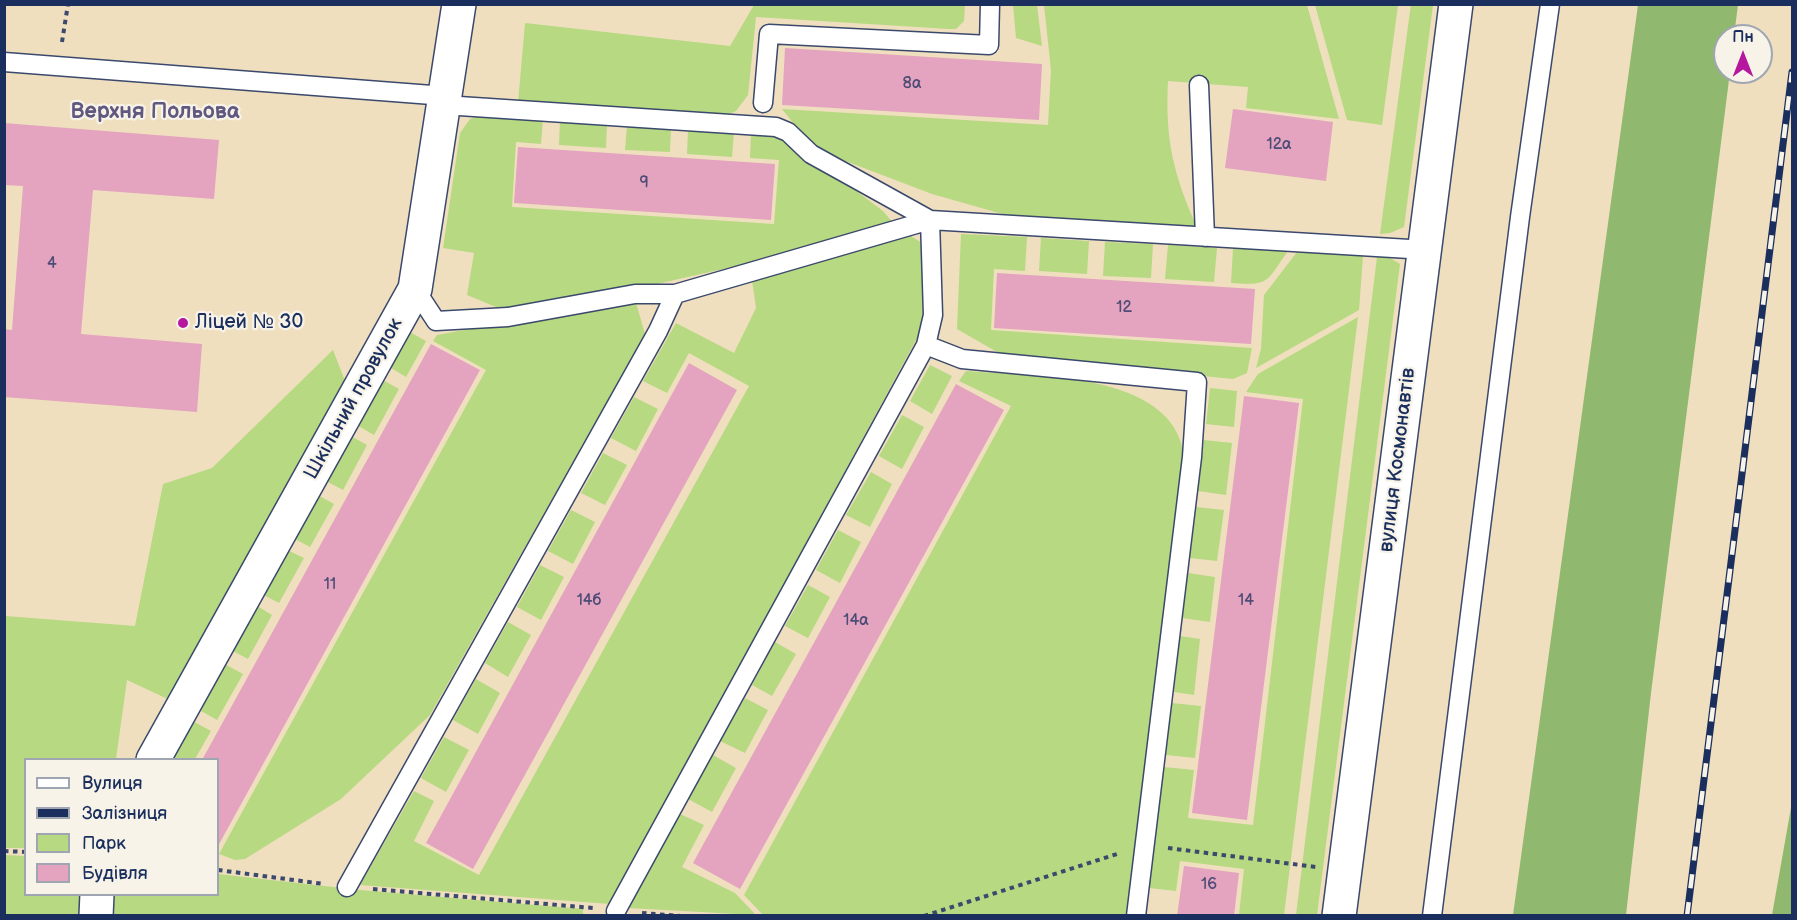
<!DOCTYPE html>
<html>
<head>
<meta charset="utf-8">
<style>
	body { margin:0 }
	#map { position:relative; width:1797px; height:920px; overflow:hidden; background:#efdfbf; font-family:"Balsamiq Sans",sans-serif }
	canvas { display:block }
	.frame { position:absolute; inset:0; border:6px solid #1b2f5e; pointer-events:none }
	.legend { position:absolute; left:24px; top:758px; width:195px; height:138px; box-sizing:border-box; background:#f7f3e8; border:2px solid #9fa5b1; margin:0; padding:8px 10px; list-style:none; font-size:18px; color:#1b2f5e }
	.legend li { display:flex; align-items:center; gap:12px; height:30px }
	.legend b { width:30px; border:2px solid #9fa5b1 }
	.north { position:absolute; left:1713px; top:24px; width:60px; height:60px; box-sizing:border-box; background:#f7f3e8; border:2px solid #9fa5b1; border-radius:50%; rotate:0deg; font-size:16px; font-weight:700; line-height:24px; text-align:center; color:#1b2f5e }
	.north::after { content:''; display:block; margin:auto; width:21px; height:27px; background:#b5179e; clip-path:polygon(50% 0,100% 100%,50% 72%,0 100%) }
</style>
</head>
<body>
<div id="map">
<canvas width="1797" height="920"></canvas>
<div class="frame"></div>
<ul class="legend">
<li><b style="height:8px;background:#fff"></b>Вулиця</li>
<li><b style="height:8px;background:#1b2f5e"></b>Залізниця</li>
<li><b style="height:16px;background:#b6d981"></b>Парк</li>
<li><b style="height:16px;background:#e4a3bf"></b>Будівля</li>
</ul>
<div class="north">Пн</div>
</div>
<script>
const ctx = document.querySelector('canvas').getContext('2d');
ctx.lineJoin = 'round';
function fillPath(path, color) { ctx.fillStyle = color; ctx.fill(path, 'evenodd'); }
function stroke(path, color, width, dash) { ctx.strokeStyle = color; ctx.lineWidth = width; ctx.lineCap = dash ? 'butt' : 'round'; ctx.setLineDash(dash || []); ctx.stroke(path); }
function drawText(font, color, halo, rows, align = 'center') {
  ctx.font = font + ' "Balsamiq Sans",sans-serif'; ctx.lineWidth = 4.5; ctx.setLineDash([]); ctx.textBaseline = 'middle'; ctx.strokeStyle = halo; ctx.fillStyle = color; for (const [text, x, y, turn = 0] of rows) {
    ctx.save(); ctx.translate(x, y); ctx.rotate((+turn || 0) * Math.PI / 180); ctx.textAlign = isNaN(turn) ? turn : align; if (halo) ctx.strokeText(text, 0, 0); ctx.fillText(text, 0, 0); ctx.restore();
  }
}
const green = new Path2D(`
	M1411,4L1433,5L1404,227L1390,233L1380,234Z
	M754,5H965L964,21L956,29H949L756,17L748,95L736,111L726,115L518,103L525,23L730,46Z
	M1013,5H1037L1042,46L1016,38Z
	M1044,5H1307L1339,119L1246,108L1248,87L1168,81C1165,139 1173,174 1197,227L1013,217L932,194L814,149L782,109L1048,125L1051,70Z
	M1315,5H1398L1382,125L1347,120Z
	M479,116L543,119L541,144L516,142L512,207L774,224L779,160L750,158L751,133L781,135L883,211L894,224L780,256L635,289L508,312L467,295L474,253L443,248L460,133L470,119Z
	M560,120L607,123L606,148L559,145Z
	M627,125L671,127L670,152L625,150Z
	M688,129L734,132L732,157L687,154Z
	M961,234L1027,237L1025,271L994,269L991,330L1252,348L1247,373L1233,379L1004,356L957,329Z
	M903,235L911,236L922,243L924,318L922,329L610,904L360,885L414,791L434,801L414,841L479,875L749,386L689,353L667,393L643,381L676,323L734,353L756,308L752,280Z
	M1041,238L1089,241L1087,274L1039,271Z
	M1105,242L1153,244L1151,278L1103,276Z
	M1168,245L1217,248L1214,282L1165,279Z
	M1233,248L1288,251C1266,282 1270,286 1231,283Z
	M1297,252L1363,256L1359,310L1256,368L1261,349L1264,295Z
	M1377,257L1390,258L1400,264L1317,915H1296Z
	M635,299L645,334L430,715L341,799L245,859L235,860L219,854L486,370L433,341L437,335Z
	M1358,317L1284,915H1239L1244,869L1180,861L1176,891L1149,888L1164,767L1194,770L1188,818L1253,825L1303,399L1246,392L1258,374Z
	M408,331L426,341L406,377L388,366Z
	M333,350L347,386L172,701L127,680L116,759L26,760L25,848H5V616L135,626L163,484L212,468Z
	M930,365L952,376L932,414L910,401Z
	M966,371C1030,377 1173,369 1184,456L1127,915H763L744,895L1011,406L959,381Z
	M381,379L399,389L374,435L355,424Z
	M1210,388L1237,391L1234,427L1206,424Z
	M634,397L658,409L636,451L611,438Z
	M902,415L924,427L902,469L879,456Z
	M349,435L367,445L343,490L324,480Z
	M1204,440L1232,443L1226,495L1198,491Z
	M603,453L627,465L605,505L581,493Z
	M871,472L892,484L870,527L846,515Z
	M316,494L334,504L310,547L291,537Z
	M1196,507L1224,510L1217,561L1190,558Z
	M571,510L595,522L573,564L548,551Z
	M838,530L861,542L840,583L816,570Z
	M285,549L304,558L279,603L260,593Z
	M540,565L564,577L541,620L517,607Z
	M1188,573L1215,577L1210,622L1182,618Z
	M808,585L830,597L808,638L785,626Z
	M254,604L272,615L248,659L229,649Z
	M508,622L531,635L508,677L485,663Z
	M1180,636L1200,639L1194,695L1174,692Z
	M775,642L796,654L772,696L752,685Z
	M221,662L243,674L217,720L196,708Z
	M476,679L500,693L478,734L453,720Z
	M745,698L768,710L745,753L720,741Z
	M1172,703L1201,706L1195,758L1166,755Z
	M189,719L211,731L195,759L167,760Z
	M444,737L469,750L446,792L421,778Z
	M713,755L736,768L712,812L688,799Z
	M680,814L704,825L682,867L735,893L756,915L628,908Z
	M4,855L25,856L26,894L82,895L80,915H5Z
	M218,874L360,890L583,909V916H112L114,895L218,894Z`);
const forest = new Path2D(`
	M1638,5H1738L1734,36H1725V72H1730L1651,693L1626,915H1513Z
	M1792,802V915H1772Z`);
const building = new Path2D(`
	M785,48L1042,64L1039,120L782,105Z
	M1233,109L1333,122L1326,181L1225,168Z
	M4,123L219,140L214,199L93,190L81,334L202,344L197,412L4,397V329L12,330L23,186L4,185Z
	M518,147L775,164L771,220L514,203Z
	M997,273L1255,289L1251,344L994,328Z
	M431,344L480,370L218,846V760H202Z
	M689,363L737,390L473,869L426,843Z
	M956,384L1004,410L740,889L693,863Z
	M1244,396L1299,403L1247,820L1192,813Z
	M1184,866L1239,873L1234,916H1177Z`);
const path = new Path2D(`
	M62,42L68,4
	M1168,848L1316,867
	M4,851L26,852
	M218,870L324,884
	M373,889L593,908
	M642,913L681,916
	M924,916L1120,853`);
const service = new Path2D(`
	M4,62L445,96
	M1199,85L1205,237
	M763,103L769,34L989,45L990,4
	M444,105L776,127L788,132L811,154L930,220
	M415,289L436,321L508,317L635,294H675L930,220L1426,250
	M926,345L962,359L1197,382L1192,457L1136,916
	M347,887L658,331L675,294
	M616,911L926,345L933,315L930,220
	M1432,916L1520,217L1550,4`);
const minor = new Path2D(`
	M153,760L415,289L459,4
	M96,916L97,894`);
const tertiary = new Path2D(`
	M1339,916L1456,4`);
const rail = new Path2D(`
	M1687,916L1792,72`);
const markers = [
	[183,323,6,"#b5179e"]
];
const numberNames = [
	["8а",912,84],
	["12а",1279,145],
	["9",644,183],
	["4",52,264],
	["12",1124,308],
	["11",330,585],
	["14б",589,601],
	["14",1246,601],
	["14а",856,621],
	["16",1209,885]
];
const poiNames = [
	["Ліцей № 30",195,323]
];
const streetNames = [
	["Шкільний провулок",354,399,-61],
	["вулиця Космонавтів",1398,460,-83]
];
const quarterNames = [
	["Верхня Польова",155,112]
];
fillPath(green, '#b6d981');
fillPath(forest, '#90b96f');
fillPath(building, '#e4a3bf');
stroke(service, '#3b496d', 21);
stroke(minor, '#3b496d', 36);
stroke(tertiary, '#3b496d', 36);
stroke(path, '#3b496d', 4, [4.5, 4.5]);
stroke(service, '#fff', 18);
stroke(minor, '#fff', 33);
stroke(tertiary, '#fff', 33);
stroke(rail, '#1b2f5e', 7);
stroke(rail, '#f7f3e8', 4.5, [14]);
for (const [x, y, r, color] of markers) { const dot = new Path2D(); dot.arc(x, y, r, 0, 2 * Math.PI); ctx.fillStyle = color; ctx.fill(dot); stroke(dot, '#f7f3e8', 2); }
drawText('16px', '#4d4c76', null, numberNames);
drawText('20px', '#1b2f5e', '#f7f3e8', poiNames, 'left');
drawText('20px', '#1b2f5e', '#f7f3e8', streetNames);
drawText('bold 22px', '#615880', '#f7f3e8', quarterNames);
</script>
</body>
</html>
